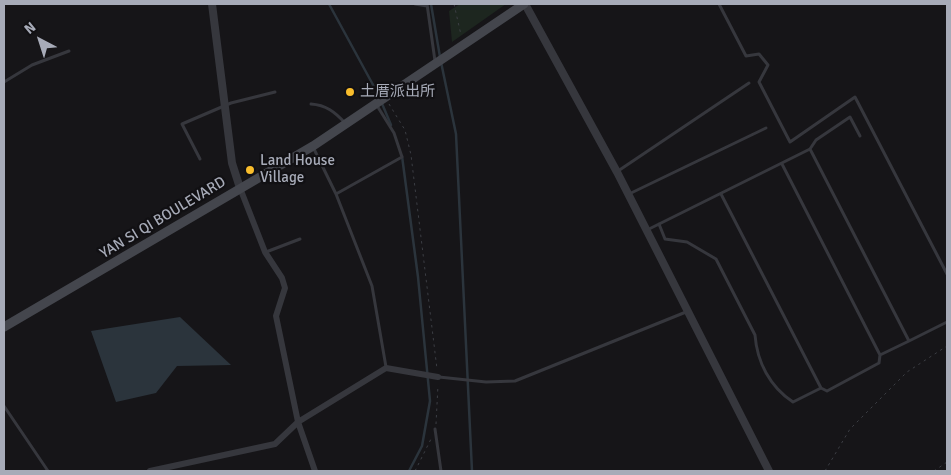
<!DOCTYPE html>
<html>
<head>
<meta charset="utf-8">
<style>
	body { margin:0 }
	#map { position:relative; width:951px; height:475px; overflow:hidden; background:#161518; font-family:Signika,sans-serif }
	canvas { display:block }
	.frame { position:absolute; inset:0; border:5px solid #a7abb8; pointer-events:none }
	.north { position:absolute; left:15px; top:15px; width:50px; height:50px; -webkit-text-stroke:4px #111013; paint-order:stroke; rotate:320deg; font-size:14px; font-weight:700; line-height:20px; text-align:center; color:#a7abb8 }
	.north::after { content:''; display:block; margin:auto; width:18px; height:22px; background:#a7abb8; clip-path:polygon(50% 0,100% 100%,50% 72%,0 100%) }
</style>
</head>
<body>
<div id="map">
<canvas width="951" height="475"></canvas>
<div class="frame"></div>
<div class="north">N</div>
</div>
<script>
const ctx = document.querySelector('canvas').getContext('2d');
ctx.lineJoin = 'round';
function fillPath(path, color) { ctx.fillStyle = color; ctx.fill(path, 'evenodd'); }
function stroke(path, color, width, dash) { ctx.strokeStyle = color; ctx.lineWidth = width; ctx.lineCap = dash ? 'butt' : 'round'; ctx.setLineDash(dash || []); ctx.stroke(path); }
function drawText(font, color, halo, rows, align = 'center') {
  ctx.font = font + ' Signika,"Noto Sans TC",sans-serif'; ctx.lineWidth = 4.5; ctx.setLineDash([]); ctx.textBaseline = 'middle'; ctx.strokeStyle = halo; ctx.fillStyle = color; for (const [text, x, y, turn = 0] of rows) {
    ctx.save(); ctx.translate(x, y); ctx.rotate((+turn || 0) * Math.PI / 180); ctx.textAlign = isNaN(turn) ? turn : align; if (halo) ctx.strokeText(text, 0, 0); ctx.fillText(text, 0, 0); ctx.restore();
  }
}
const green = new Path2D(`
	M460,4H506L452,42L449,11Z`);
const water = new Path2D(`
	M180,317L231,365L177,366L156,393L116,402L91,331Z`);
const stream = new Path2D(`
	M329,4L378,94L391,125
	M431,4L440,57
	M441,62L456,134L472,471
	M402,156L418,277L430,401L422,446L409,471`);
const path = new Path2D(`
	M454,4L461,35
	M389,104L405,130L411,155L437,369
	M436,424L438,385
	M415,471L431,439
	M825,471L850,429L907,372L947,346
	M934,471L947,462`);
const service = new Path2D(`
	M415,4L427,6
	M427,4L435,61
	M719,4L746,56L759,54L768,65L759,82L790,142L855,97L947,274
	M4,82L32,65L69,51
	M311,104C326,105 335,112 345,123
	M313,147L336,194L372,286L386,367
	M810,149L816,140L850,117L860,136
	M200,159L182,124L231,103L275,92
	M618,171L749,83
	M336,194L402,157L394,133L376,104
	M629,194L766,128
	M659,224L665,239L687,242L716,259L755,335C757,362 770,387 793,402L821,388L721,194
	M647,230L810,149L909,341L880,355L782,164
	M266,252L300,239
	M909,341L947,322
	M439,377L486,382L515,381L686,312
	M821,388L827,391L879,363L880,355
	M4,406L48,471
	M435,429L441,471`);
const minor = new Path2D(`
	M240,188L265,252L282,278L285,288L276,316L298,422L315,471
	M150,471L275,444L298,422L386,368L438,377`);
const tertiary = new Path2D(`
	M212,4L232,163L240,188
	M525,4L617,172L769,471`);
const secondary = new Path2D(`
	M4,327L313,146L524,4`);
const markers = [
	[350,92,5,"#f9bd2c"],
	[250,170,5,"#f9bd2c"]
];
const poiNames = [
	["土厝派出所",360,92],
	["Land House",260,161],
	["Village",260,178]
];
const streetNames = [
	["YAN SI QI BOULEVARD",163,218,-31]
];
fillPath(green, '#1d261f');
fillPath(water, '#2b343c');
stroke(stream, '#2b343c', 2.5);
stroke(path, '#3c3e44', 1, [2.5, 4]);
stroke(service, '#36373d', 3);
stroke(minor, '#36373d', 6);
stroke(tertiary, '#36373d', 8);
stroke(secondary, '#44464d', 9);
for (const [x, y, r, color] of markers) { const dot = new Path2D(); dot.arc(x, y, r, 0, 2 * Math.PI); ctx.fillStyle = color; ctx.fill(dot); stroke(dot, '#111013', 2); }
drawText('15px', '#a7abb8', '#111013', poiNames, 'left');
drawText('15px', '#a7abb8', '#111013', streetNames);
</script>
</body>
</html>
